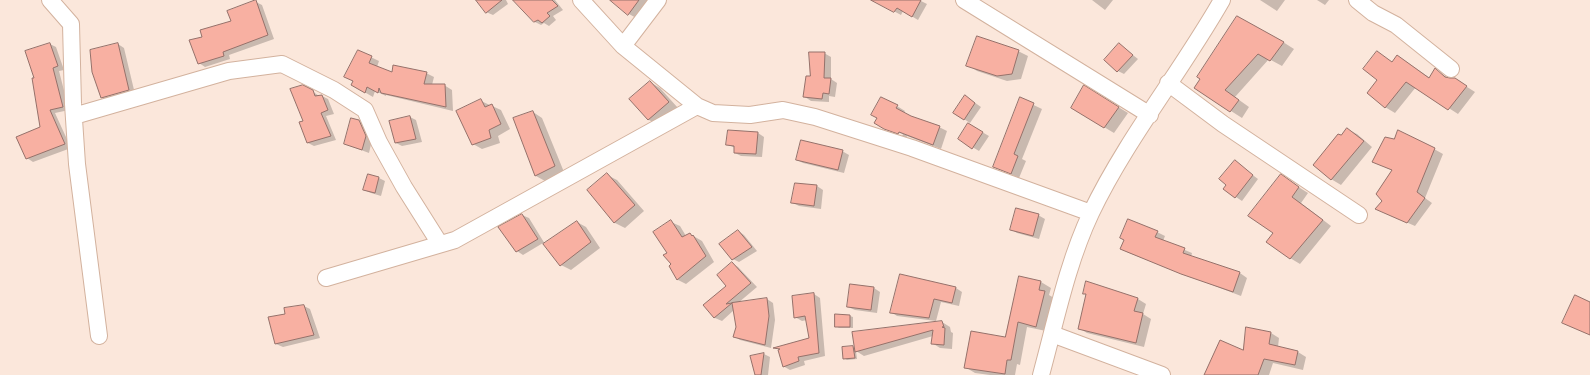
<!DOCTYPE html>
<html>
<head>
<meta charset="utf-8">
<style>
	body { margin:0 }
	canvas { display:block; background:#fbe7db }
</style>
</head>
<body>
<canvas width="1590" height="375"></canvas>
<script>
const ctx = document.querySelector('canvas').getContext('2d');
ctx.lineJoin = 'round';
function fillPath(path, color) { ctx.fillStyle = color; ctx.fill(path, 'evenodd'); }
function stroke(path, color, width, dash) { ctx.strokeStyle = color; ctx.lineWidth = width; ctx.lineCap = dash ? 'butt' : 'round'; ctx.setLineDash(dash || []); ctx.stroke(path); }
const shadow = new Path2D(`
	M477,0H506L508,4L493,15L486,12Z
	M514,0H555L563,10L553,16L556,20L549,26L544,23L541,25L535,22Z
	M614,0H653L638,19L629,14Z
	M887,0H919L927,4L918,20L903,11L901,15L884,6Z
	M1092,0H1113L1105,10Z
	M1260,0H1285L1277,11Z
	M1317,0H1329L1325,5Z
	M256,2L262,5L274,39L229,55L230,59L205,67L199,63L203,38L232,21Z
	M1283,42L1294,49L1282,66L1269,59L1235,97L1249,107L1242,118L1195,88L1201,79Z
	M50,44L56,47L64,70L59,71L69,110L55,113L71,148L33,162L27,158L42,128L35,79Z
	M118,44L124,48L135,94L108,101L102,97Z
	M1120,45L1138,59L1124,74L1118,71Z
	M358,51L379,61L377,67L392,74L426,73L434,77L432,85H444L452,90L453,111L386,95V96L375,91L373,97L352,85Z
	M1018,51L1028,56L1021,79L1007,81L977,71L968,65Z
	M824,53L831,57V79L837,83L835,97L829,96V102L811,101L805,97L811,77Z
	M1378,53L1393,63L1398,56L1430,78L1435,70L1450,79L1464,85L1475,92L1458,114L1416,87L1395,113L1385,107L1378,79Z
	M650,82L660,88L678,108L658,125L649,120L631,99Z
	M312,91L319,96H322L328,99L334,114L326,116L336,140L314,146L308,143L304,121Z
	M1094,92L1128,113L1114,133L1072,108Z
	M1021,99L1042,109L1022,159L1026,161L1019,178L994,167Z
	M971,100L981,107L970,123L964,119Z
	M481,101L501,110L510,129L498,136L500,143L482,149L473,144Z
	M897,106L905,111L904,113L910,116L939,127L947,131L941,149L907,136L906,138L894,133L902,136L903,134L885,128L878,118Z
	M533,112L542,118L564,172L545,181L536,176L514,118Z
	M410,117L416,120L422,142L402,146L396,143Z
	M359,121L366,125L372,140L369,153L345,144Z
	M968,124L989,136L979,151L959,139Z
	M1347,129L1357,134L1372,147L1341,185L1331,179L1341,137Z
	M758,133L764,137L762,157L741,156L735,153V148L727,144Z
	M1434,149L1443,154L1425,198L1432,203L1415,226L1385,213L1383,201L1393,171L1373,161Z
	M842,151L849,155L844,173L803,163L797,160Z
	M1235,162L1258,179L1242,201L1236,197L1227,185Z
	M369,175L379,178L385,181L381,196L371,193L364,190Z
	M607,175L617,180L644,211L625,228L615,223L588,190Z
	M1281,176L1308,193L1301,203L1331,226L1300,264L1290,258L1275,233Z
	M817,186L823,190L821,209L799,206L793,203Z
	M522,215L529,218L545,244L577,222L586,227L600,248L571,270L561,265L543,243L523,255L517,251Z
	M1038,215L1045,219L1039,239L1017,233L1011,229Z
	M671,222L680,226L686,236L690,234L702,241L714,262L686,284L678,280L670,266L673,264L668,253Z
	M738,231L744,235L757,251L739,262L733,259Z
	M1157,232L1165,236L1163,241L1192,253L1191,257L1240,273L1247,278L1241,296L1129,253L1121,249L1125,240Z
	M732,263L738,267L757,287L738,303L767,299L773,303L775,320L771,348L740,340L734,336L737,327L734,310L722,321L715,318L705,305L727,286Z
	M1020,277L1041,282L1051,288L1049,295L1054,298L1046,331L1027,327L1020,365L1017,364L1015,375H990L975,373L965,367L1006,338Z
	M851,285L874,288L880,292L877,313L855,310L848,307Z
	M956,288L962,292L959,306L941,302L936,321L897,316L891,312Z
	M1084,293L1138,299L1146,304L1143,314L1151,319L1144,347L1087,333L1079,328L1087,295Z
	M814,294L820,298L825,356L804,361L805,365L790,370L783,366L779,349L776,348L810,338L807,320L802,321L795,317Z
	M304,306L310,309L320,338L283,347L276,344Z
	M850,316L853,317V328H839L836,326Z
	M942,322L950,327L951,332L953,333L952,349L940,348L932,343L933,336L864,356L856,351L857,359L847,360L844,358L853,347L856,349Z
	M1271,333L1279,338L1278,347L1298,352L1306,357L1303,370L1273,363L1269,375H1207Z
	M764,354L770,357L768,375H756Z`);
const building = new Path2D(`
	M256,0L268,35L223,52L224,56L198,64L189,40L202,37L200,30L231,21L227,11Z
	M476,0H502L486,13Z
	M513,0H552L558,6L547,13L550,16L542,23L538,20L534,22Z
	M610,0H639L628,15Z
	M871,0H921L912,17L897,8L894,12Z
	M1237,16L1284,42L1270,61L1258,54L1225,90L1239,100L1230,112L1194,88L1200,79L1197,77Z
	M977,36L1019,50L1012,74L997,76L966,66Z
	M50,43L58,66L53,68L63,107L50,110L65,144L26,159L16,137L40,127L32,78H34L25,51Z
	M118,43L129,90L101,98L92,72L90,50Z
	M1119,43L1133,55L1117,72L1104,60Z
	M358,50L372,56L369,63L392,72L393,65L427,72L424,84H445L446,107L381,93L379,88L378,93L367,87L365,93L351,85L353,81L344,77Z
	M1377,51L1392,62L1397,55L1429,78L1435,68L1445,77L1450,78H1455L1467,86L1448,110L1406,82L1385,108L1367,93L1377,80L1363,69Z
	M809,52H825L824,78H831L829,94L823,93L822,99L803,97L806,76H810Z
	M650,81L669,102L648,120L629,99Z
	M303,85L313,90L315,96L322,95L328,110L321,113L331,136L307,143L299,122L303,121L290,89Z
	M1084,85L1119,107L1104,128L1071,108Z
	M965,95L975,103L964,120L953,113Z
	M881,97L898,105L896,108L911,116L940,126L933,145L899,132L898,134L884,129L874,123L877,118L871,115Z
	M1020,97L1034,103L1014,154L1018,156L1011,174L993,167Z
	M481,99L485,107L492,104L501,124L489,130L491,138L472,145L456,111Z
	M533,111L555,166L535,176L513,118Z
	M410,116L416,139L395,143L389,121Z
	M351,118L359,120L366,136L362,150L344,144Z
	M968,123L983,132L972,149L958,139Z
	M1347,128L1364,141L1331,180L1313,165L1338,134L1341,135Z
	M728,130L758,132L756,154L734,153V146L726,145Z
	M1398,130L1435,148L1417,192L1425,198L1407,223L1375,209L1382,201L1376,194L1392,170L1372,162L1385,137L1394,139Z
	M801,140L843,150L838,170L796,160Z
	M1235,160L1253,175L1235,198L1223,189L1226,185L1219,179Z
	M607,173L635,205L614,223L587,190Z
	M368,174L379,177L375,193L363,190Z
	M1281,174L1299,187L1292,197L1323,220L1290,259L1266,242L1273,233L1248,216Z
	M795,183L817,185L814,206L791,203Z
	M1016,208L1039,214L1033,236L1010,230Z
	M522,214L538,239L516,252L498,227Z
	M1128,219L1158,231L1155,237L1185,248L1183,253L1240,272L1233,292L1181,274L1120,249L1124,240L1120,238Z
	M671,220L682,237L690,233L692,236L693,235L706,256L677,280L669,266L671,264L663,255L667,253L653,232Z
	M577,221L591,242L560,266L543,244Z
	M738,230L752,247L732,260L719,244Z
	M732,262L751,283L726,304L732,303L714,318L703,305L726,286L717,275Z
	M900,274L956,287L952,303L934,299L929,318L890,313Z
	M1019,276L1041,281L1039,290L1045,291L1036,327L1018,322L1011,360H1007L1005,374L964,368L971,331L1005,337Z
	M1086,281L1138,298L1134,311L1143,313L1136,343L1078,329L1086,294H1083Z
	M850,284L874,287L871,310L847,307Z
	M814,293L819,353L798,357L799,361L783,367L778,350L780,349L773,348L809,338L805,316L794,318L792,296Z
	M1575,295L1590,302V335L1562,323Z
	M767,298L769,316L765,345L733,337L736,327L732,303Z
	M304,305L314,335L275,344L268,317L285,314L284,308Z
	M835,314L850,315V327H835Z
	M942,321L944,327H942L945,328L944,345L931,344L933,330L855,352L852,332Z
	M1246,327L1271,332L1269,344L1298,351L1295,365L1264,359L1258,375H1204L1220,340L1243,350Z
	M853,346L855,358L843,359L842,347Z
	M764,353L761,375H755L750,356Z`);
const minor = new Path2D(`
	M50,0L71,24L73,104L77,164L99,336
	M581,0L623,46L697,106L713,113L750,115L783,110L815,117L912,148L1091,213
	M964,0L1150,115
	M1357,0L1373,13L1396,25L1451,69
	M623,46L658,0
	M1168,83L1223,124L1359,215
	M74,116L229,71L282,64L334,90L365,110L379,142L404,187L440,244
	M326,278L455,240L697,106
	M1052,334L1162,375
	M1041,375C1056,320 1067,264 1091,213C1127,138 1181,72 1222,0`);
fillPath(shadow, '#0003');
fillPath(building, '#f8b0a2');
stroke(building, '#95716a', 1);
stroke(minor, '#d3b29e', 18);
stroke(minor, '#fff', 16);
</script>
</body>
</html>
